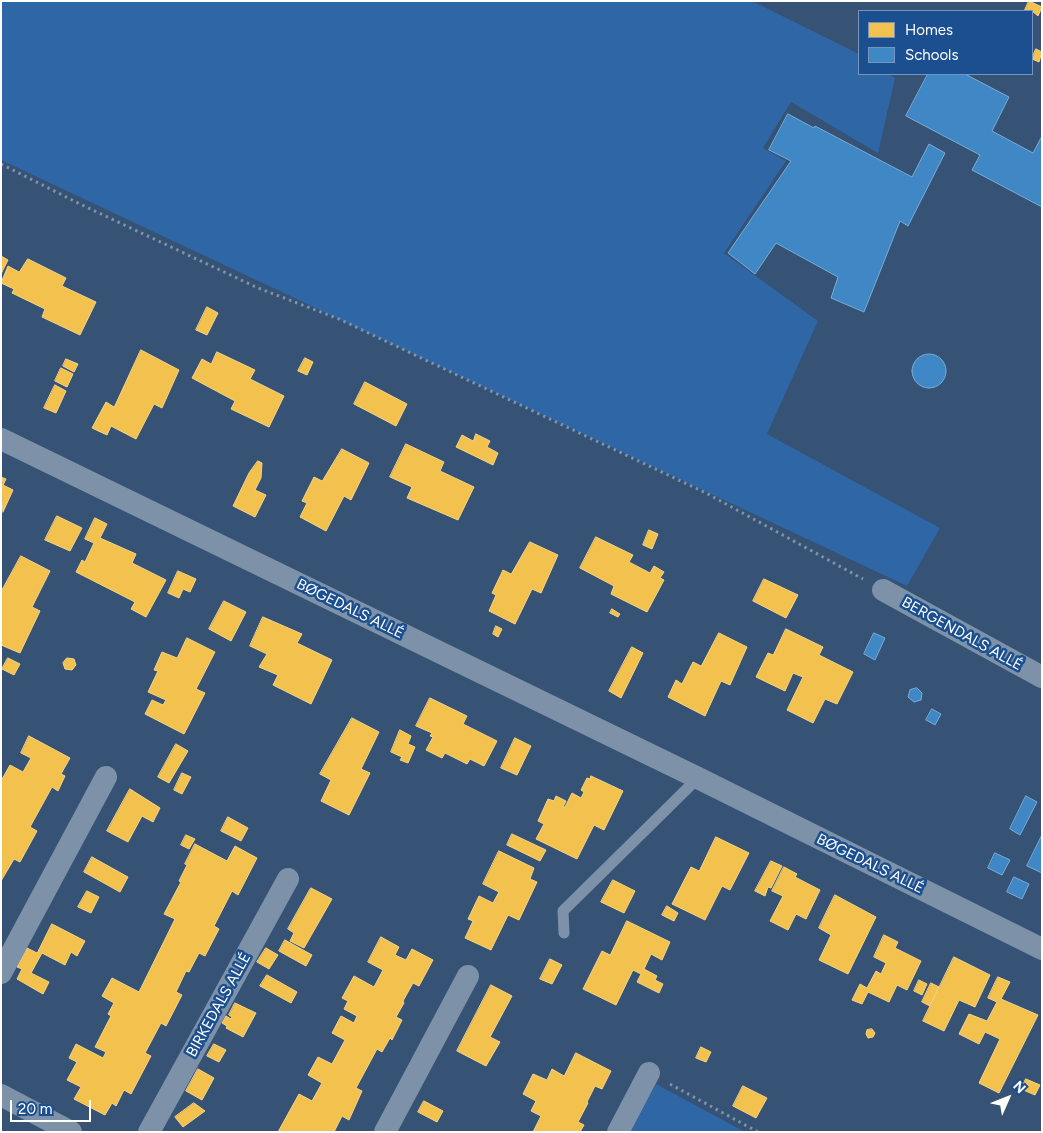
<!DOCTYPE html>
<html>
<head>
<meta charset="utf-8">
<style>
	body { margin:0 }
	#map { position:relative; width:1043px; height:1133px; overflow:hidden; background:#365274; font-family:Figtree,sans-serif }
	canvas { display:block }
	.frame { position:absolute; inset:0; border:2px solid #fff; pointer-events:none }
	.legend { position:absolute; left:858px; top:10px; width:175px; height:65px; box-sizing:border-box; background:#1b4f8f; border:1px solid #7695bc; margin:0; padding:6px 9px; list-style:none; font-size:15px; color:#fff }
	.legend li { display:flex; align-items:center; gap:10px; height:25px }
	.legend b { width:25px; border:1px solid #7695bc }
	.north { position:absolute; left:983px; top:1073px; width:50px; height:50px; -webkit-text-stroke:4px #1b4f8f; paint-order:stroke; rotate:46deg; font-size:14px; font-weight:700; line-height:20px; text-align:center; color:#fff }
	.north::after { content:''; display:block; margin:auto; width:18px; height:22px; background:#fff; clip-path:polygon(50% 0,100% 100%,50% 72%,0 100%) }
	.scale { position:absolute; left:10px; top:1100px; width:81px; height:22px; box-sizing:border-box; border:2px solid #fff; border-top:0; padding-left:6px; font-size:15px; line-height:18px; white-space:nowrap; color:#fff; -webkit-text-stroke:4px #1b4f8f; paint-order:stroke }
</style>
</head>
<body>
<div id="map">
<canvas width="1043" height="1133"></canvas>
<div class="frame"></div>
<ul class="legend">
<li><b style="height:14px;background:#f2c14e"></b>Homes</li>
<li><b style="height:14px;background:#3f88c5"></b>Schools</li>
</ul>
<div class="north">N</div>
<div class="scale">20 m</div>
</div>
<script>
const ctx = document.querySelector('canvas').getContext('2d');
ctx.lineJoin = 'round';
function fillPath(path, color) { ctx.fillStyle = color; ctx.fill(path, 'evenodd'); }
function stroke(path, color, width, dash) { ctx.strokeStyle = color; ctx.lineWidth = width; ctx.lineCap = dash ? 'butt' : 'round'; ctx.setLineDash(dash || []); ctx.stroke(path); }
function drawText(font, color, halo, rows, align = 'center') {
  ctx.font = font + ' Figtree,sans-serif'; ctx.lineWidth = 5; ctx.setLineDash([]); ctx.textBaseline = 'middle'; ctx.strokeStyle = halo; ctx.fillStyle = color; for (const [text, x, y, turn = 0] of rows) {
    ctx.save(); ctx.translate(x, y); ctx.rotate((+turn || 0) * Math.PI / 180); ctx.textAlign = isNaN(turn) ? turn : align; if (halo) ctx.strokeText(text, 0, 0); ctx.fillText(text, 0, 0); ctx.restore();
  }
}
const green = new Path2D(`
	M1,1H752L859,54V74H889L895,78L878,153L791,102L763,148L786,161L724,253L818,321L767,434L940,528L907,586L1,160Z
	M656,1084L745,1132H630Z`);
const homes = new Path2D(`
	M1029,1L1042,7L1038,16L1032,11L1025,10Z
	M1036,49L1042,52L1039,62L1032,59Z
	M1,256L8,260L1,274Z
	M28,259L66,278L62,286L96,302L80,335L42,317L45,309L12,293L14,289L1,283L8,266L19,272Z
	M207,307L218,313L207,335L196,330Z
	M141,350L179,370L162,408L154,404L136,439L111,426L107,435L92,428L106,402L114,407Z
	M217,352L255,370L250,379L284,396L269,427L231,409L235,401L192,378L202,359L211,364Z
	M305,358L313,362L307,375L298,371Z
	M66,359L78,364L74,372L63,366Z
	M61,368L73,374L67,387L55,381Z
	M365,382L407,404L396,426L354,404Z
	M55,385L66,391L56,413L44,408Z
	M476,434L490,441L487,447L498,453L493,465L456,447L462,435L473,441Z
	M406,444L444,462L440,471L474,487L458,520L407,498L412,487L390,477Z
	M342,449L369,463L351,500L344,496L326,531L300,517L307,503L302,501L314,477L322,481Z
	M258,461L262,463L261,478L255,490L266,495L255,517L233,506L249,473Z
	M1,477L6,479L3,485L13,490L3,512Z
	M57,516L82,528L70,551L45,540Z
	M95,518L107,524L100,538L136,554L132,563L166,580L146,617L131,609L135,602L76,572L82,560L85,562L94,543L85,539Z
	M649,530L658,534L652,549L643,545Z
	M596,537L633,555L629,562L650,573L654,566L664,572L660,578L664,580L647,612L611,594L614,586L580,568Z
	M530,542L558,555L541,593L532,589L515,624L489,611L496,595L492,593L503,570L511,574Z
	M21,556L50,571L32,607L40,611L20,653L1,645V592Z
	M178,571L196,579L190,592L183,589L179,598L168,593Z
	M764,579L798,595L786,618L753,601Z
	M224,601L246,612L231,641L209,629Z
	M612,609L620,614L618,617L610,613Z
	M263,617L302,634L297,643L332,660L311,704L273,685L278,675L259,667L267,654L250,646Z
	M496,626L502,629L498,637L493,634Z
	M786,629L823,647L819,655L853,672L837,704L825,699L813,723L787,710L803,677L793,673L785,691L756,677L768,653L773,655Z
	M719,633L747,647L730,685L721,681L705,716L668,697L676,680L682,684L693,662L701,666Z
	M187,638L215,652L196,689L205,693L184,734L145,714L152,700L163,705L166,700L148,692L158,671L154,670L162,652L177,658Z
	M632,647L643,653L621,698L609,691Z
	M8,658L20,664L14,675L2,669Z
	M67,658L74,659L76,665L72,670L65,669L63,663Z
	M430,698L467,716L463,724L497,741L484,766L470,759L467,764L445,753L442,758L426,750L433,737L430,736L432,733L416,726Z
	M352,718L379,732L361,769L370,773L349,815L321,801L331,780L320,774Z
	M400,730L411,736L408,744L415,747L408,763L400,760L402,757L391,752Z
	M29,736L70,758L61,774L65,776L58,791L52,787L30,827L37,831L20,862L14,859L1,881V781L10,765L23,772L31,758L21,753Z
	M515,738L531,746L517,775L501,768Z
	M176,744L188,751L169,783L158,777Z
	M182,773L191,777L182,794L174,790Z
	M591,776L623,791L604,830L594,825L577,859L536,839L544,824L538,821L548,799L554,801L556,796L566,801L563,807H565L572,793L581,798L584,792L581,790L587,778L590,779Z
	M130,789L160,808L153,822L142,816L128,842L107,831Z
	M228,817L248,828L241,841L221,831Z
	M512,834L546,850L540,861L507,845Z
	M186,835L195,839L189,849L181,845Z
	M716,837L749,853L730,890L722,886L705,920L672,904L691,867L699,871Z
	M195,844L227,861L235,846L257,858L238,895L232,891L214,926L219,929L205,956L199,953L189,972L186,971L176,992L182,995L166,1026L161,1023L145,1053L151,1056L131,1094L124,1090L116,1106L112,1103L105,1115L74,1099L81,1087L67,1080L77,1062L69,1058L76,1044L103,1058L106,1052L95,1047L111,1016L108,1014L114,1003L102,996L112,978L139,992L175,919L164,914L181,882L179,881L187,865L185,864Z
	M499,851L534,868L530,879L537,882L519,920L508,915L491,950L465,938L473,921L468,919L479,896L493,903L499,892L483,884Z
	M92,857L128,877L120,892L84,872Z
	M771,861L782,866L771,888L768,887L765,896L755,891Z
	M784,867L797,874L795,877L820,890L806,919L796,914L788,930L770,921L783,896L772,891Z
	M613,880L635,891L624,913L601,902Z
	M311,888L332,899L304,948L290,941L294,933L288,929Z
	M87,891L99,897L91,913L78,907Z
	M835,895L876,917L848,974L819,960L831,935L819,928Z
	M667,906L678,913L674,921L662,915Z
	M627,921L670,942L662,960L651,954L644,969L657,976L655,980L663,984L659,993L637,982L641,974L633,970L616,1005L583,989L602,951L610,955Z
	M52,924L85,941L77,956L71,952L65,965L42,953L31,973L49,982L43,994L17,979L22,969L17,967L27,948L37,953Z
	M884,935L898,942L895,948L921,961L907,990L897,985L889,1002L868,992L862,1004L852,1000L860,984L867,988L876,971L881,974L886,963L874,957Z
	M381,937L399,947L395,955L406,960L412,949L433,960L419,986L413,983L403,1001L404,1003L396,1017L402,1020L392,1040L390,1038L382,1052L377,1049L356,1088L362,1091L349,1120L342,1116L334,1132H278L299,1094L312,1101L322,1083L308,1075L318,1057L332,1064L345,1040L332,1033L341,1016L354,1023L357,1016L344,1009L348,1001L342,998L354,976L374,987L383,970L368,962Z
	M285,940L312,955L306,966L279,951Z
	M266,948L278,955L269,969L257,962Z
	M954,957L990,975L975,1007L959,1000L944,1031L923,1021Z
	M550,959L562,965L552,984L540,979Z
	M267,975L297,992L291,1003L260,986Z
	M998,977L1010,982L1001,999L1038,1015L999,1093L979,1083L1000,1039L985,1032L979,1044L959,1034L969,1014L987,1021L997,1002L988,998Z
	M919,980L927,984L922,995L914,991Z
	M931,983L939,987L930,1006L922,1002Z
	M491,985L512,996L490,1037L500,1042L486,1066L457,1051Z
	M235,1003L256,1013L243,1037L226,1028L227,1026L222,1023L226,1016L231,1019L232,1017L229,1015Z
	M872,1029L875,1033L873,1037L868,1038L866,1034L867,1030Z
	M214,1044L226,1050L219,1062L207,1056Z
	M701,1047L711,1052L706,1062L696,1058Z
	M576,1053L611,1071L602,1089L595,1086L587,1102L588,1103L578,1122L584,1125L580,1132H533L541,1116L531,1111L536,1101L523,1094L533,1074L547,1080L552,1069L564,1076Z
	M198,1069L214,1078L202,1100L186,1091Z
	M1026,1079L1040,1085L1035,1095L1021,1089Z
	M743,1086L767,1098L756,1118L733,1106Z
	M424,1101L443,1111L437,1122L418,1112Z
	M194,1103L205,1111L183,1127L175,1117Z`);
const schools = new Path2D(`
	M928,74H965L1009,97L992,131L1033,153L1042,136V207L972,170L980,155L906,116Z
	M788,114L814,128L815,126L912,177L929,144L945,153L908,226L900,221L864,312L831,298L838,277L776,243L755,274L728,253L791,161L769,150Z
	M912 371a17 17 0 1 1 34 0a17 17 0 1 1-34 0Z
	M874,633L885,638L875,660L864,654Z
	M917,688L922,693L921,700L914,702L908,697L910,690Z
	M932,709L941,714L935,725L926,720Z
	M1026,796L1037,802L1020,835L1010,829Z
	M1042,835V873L1027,866Z
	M995,853L1010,860L1002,875L988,868Z
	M1014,877L1029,884L1022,899L1007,892Z`);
const path = new Path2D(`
	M1,164L82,205L258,288L339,319L706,493L863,579
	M670,1084L758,1132`);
const lane = new Path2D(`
	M564,933L563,911L698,778`);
const street = new Path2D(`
	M1,439L698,778L1042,949
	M883,590L1042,677
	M1,973L106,777
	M1,1095L71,1132
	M149,1132L288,879
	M385,1132L468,976
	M618,1132L649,1073`);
const streetNames = [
	["BØGEDALS ALLÉ",350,609,26],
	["BERGENDALS ALLÉ",962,634,29],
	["BØGEDALS ALLÉ",870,864,26],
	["BIRKEDALS ALLÉ",219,1005,-61]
];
fillPath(green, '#2f66a5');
fillPath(homes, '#f2c14e');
stroke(homes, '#f6d483', 1);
fillPath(schools, '#3f88c5');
stroke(schools, '#79acd6', 1);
stroke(path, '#7d92a8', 3, [2.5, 4]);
stroke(lane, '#7d92a8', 11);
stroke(street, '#7d92a8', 22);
drawText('15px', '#fff', '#1b4f8f', streetNames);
</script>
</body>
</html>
